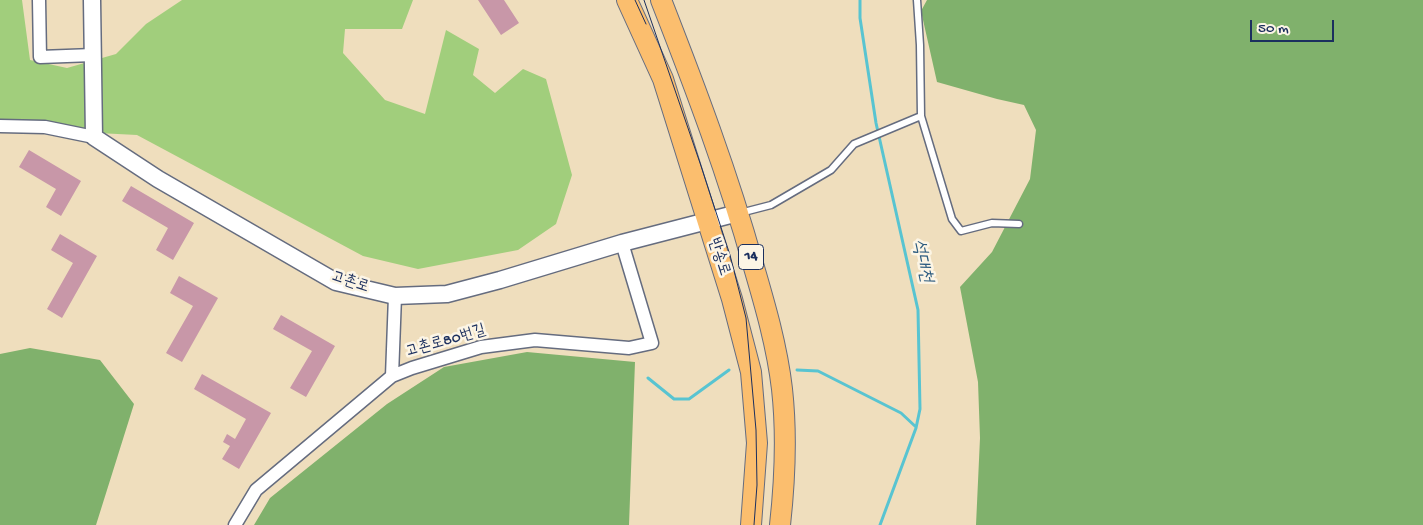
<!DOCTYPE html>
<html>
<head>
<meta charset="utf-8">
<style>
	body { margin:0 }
	#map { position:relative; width:1423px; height:525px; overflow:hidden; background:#efdebd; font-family:"Gochi Hand",sans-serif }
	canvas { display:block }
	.scale { position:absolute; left:1250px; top:20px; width:84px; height:22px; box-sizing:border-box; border:2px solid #1b2f5e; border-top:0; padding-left:6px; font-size:15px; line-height:18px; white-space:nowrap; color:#1b2f5e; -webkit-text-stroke:4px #fcf5e5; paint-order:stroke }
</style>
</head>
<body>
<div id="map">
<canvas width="1423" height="525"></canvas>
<div class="scale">50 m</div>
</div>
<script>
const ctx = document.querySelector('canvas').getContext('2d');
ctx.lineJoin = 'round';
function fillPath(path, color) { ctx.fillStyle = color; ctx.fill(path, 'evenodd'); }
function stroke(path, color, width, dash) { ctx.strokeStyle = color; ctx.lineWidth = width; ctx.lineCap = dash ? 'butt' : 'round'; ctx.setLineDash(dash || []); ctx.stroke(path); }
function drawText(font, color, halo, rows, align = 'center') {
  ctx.font = font + ' "Gochi Hand","Poor Story",sans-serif'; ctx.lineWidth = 5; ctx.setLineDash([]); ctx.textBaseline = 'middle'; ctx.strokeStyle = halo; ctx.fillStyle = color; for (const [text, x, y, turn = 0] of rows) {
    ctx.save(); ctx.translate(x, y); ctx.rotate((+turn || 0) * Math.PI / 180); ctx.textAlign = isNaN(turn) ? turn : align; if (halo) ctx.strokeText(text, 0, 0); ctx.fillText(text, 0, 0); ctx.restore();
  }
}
const green = new Path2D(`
	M0,0H22L30,60L67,68L116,54L146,24L182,0H413L402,29H345L343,53L385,100L425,114L446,30L479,49L473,75L495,93L523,69L546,79L572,175L556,224L518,250L418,269L363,256L137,135L0,128Z`);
const forest = new Path2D(`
	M927,0H1423V525H976L980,438L978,382L960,287L992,252L1030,179L1036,130L1024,105L997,99L937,82L921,11Z
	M30,348L100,360L134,404L96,525H0V354Z
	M527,352L635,362L629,525H254L270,498L387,404L444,367Z`);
const stream = new Path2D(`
	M860,0V18L876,123L918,310L920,409L916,428L880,525
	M797,370L818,371L901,413L916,427
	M648,378L674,399H689L729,370`);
const building = new Path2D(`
	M478,0H504L519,23L501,35Z
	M29,150L81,181L61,216L46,207L56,189L19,167Z
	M131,186L194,223L173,260L156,250L168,228L122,201Z
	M60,234L97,256L62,318L47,309L73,263L51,250Z
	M179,276L218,298L182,362L166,353L193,306L170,293Z
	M281,315L335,346L306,397L290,388L312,351L273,329Z
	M202,374L271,413L239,469L222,459L230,446L223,442L227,434L235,439L246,419L194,389Z`);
const service = new Path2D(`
	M917,0L920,45L921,116
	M740,213L771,205L831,170L854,144L921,116L952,219L961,231L992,223L1019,224`);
const minor = new Path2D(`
	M39,0L40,57L93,55
	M0,126L45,127L94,137
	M392,376L395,296
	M235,525L256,490L392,376L412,368L481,347L535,340L629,348L652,343L622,243`);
const tertiary = new Path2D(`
	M92,0L94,137L158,179L336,282L395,296L447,294L500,280L622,243L738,213`);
const primary = new Path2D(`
	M627,0L663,79L732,299L751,372L757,443L751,525
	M661,0C695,87 728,174 753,264C765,305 777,346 782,389C787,434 785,480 780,525`);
const tram = new Path2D(`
	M635,0L646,24
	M644,0L700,163L730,255L746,318L756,430L757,485L754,525`);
const shields = [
	[751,257,25]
];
const shieldNames = [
	["14",751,257]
];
const streetNames = [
	["반송로",718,257,72],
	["고촌로",350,283,18],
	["고촌로80번길",446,342,-16]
];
const waterNames = [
	["석대천",921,261,78]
];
fillPath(green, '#a1ce7c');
fillPath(forest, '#80b16c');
stroke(stream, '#58c4d1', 3);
fillPath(building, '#c897a8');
stroke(service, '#656c7f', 9);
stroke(minor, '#656c7f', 15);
stroke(tertiary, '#656c7f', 19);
stroke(primary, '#656c7f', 22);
stroke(service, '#fff', 6);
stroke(minor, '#fff', 12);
stroke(tertiary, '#fff', 16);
stroke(primary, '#fbbe6e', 20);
stroke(tram, '#1b2f5e', 1);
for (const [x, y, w] of shields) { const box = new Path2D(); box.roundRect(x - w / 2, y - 12.5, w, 25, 4); ctx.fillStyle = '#fcf5e5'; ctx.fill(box); stroke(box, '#1b2f5e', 1); }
drawText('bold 15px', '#1b2f5e', null, shieldNames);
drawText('16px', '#1b2f5e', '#fcf5e5', streetNames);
drawText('italic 18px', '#2d5c80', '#fcf5e5', waterNames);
</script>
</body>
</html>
